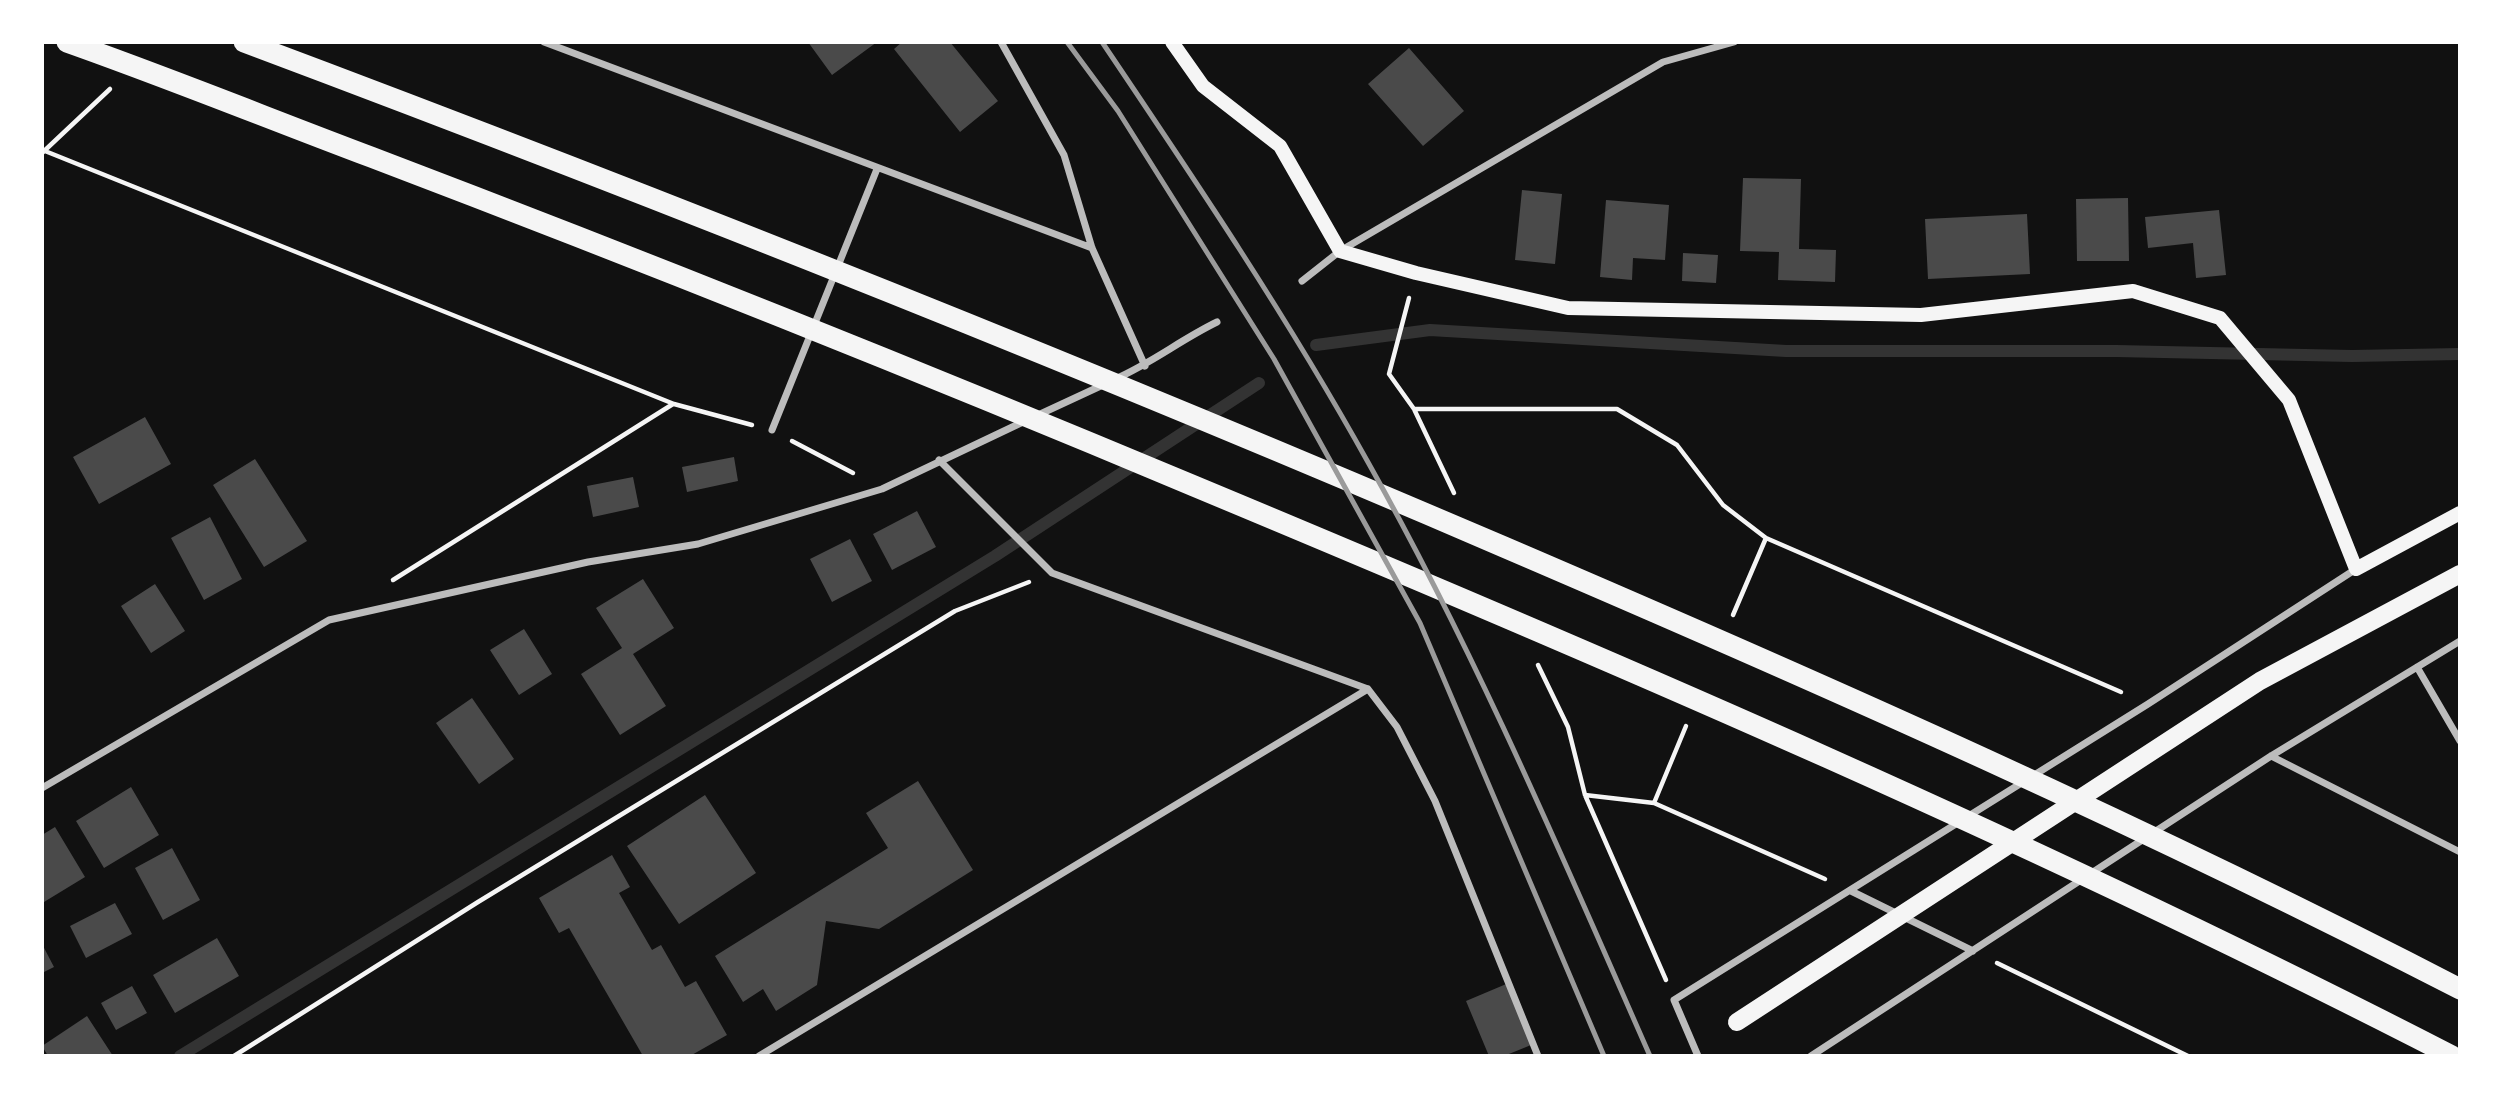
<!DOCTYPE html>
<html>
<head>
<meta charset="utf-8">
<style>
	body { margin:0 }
	#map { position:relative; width:2502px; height:1098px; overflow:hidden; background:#111; font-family:"Nunito Sans",sans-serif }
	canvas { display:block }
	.frame { position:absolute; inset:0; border:44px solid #fff; pointer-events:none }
</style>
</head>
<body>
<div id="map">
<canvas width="2502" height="1098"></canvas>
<div class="frame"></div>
</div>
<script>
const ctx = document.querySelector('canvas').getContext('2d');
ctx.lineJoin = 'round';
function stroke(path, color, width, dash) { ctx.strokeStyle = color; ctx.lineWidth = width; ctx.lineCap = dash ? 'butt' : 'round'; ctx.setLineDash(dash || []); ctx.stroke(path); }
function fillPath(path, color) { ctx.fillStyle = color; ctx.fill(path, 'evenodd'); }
const stream = new Path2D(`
	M1316,345L1430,330L1786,351H2116L2352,356L2460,354
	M180,1056L995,556L1259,383`);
const building = new Path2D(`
	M808,42H877L832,75Z
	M902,42H950L998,101L960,132L894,49Z
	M1409,48L1464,111L1423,146L1368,84Z
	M1743,178L1801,179L1799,249L1836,250L1835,282L1778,280L1779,252L1740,251Z
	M1522,190L1562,194L1555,264L1515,260Z
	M2128,198L2129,261H2077L2076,199Z
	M1606,200L1669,205L1665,260L1633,258L1632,280L1600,277Z
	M2219,210L2226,275L2196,278L2193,243L2148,248L2145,217Z
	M2027,214L2030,274L1928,279L1925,219Z
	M1683,253L1718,255L1716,283L1682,281Z
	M145,417L171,464L99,504L73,457Z
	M734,457L738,481L687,492L682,467Z
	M255,459L307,541L264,567L213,485Z
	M633,477L639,507L593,517L587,486Z
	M917,511L936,547L892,570L873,534Z
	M210,517L242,579L204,600L171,538Z
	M850,539L872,581L832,602L810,559Z
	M643,579L674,628L633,654L666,706L620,735L581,674L622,648L596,608Z
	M155,584L185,631L151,653L121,606Z
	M524,629L552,674L519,695L490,650Z
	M472,698L514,759L479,784L436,723Z
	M918,781L973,870L879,929L826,921L817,985L776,1011L763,989L743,1002L715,956L888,848L866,813Z
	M131,787L159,835L104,868L76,821Z
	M705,795L756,873L679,924L627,846Z
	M55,827L85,877L44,902L42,835Z
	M172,848L200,900L163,920L135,868Z
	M612,855L630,887L619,893L652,950L661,945L685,987L696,981L727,1035L690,1056H643L569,928L559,933L539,898Z
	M115,903L132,934L86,958L70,926Z
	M217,938L239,976L175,1013L153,975Z
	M42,944L54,967L42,973Z
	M1511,982L1536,1043L1504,1056H1489L1466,1001Z
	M132,986L147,1013L116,1030L101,1003Z
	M87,1016L113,1056H48L42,1046Z`);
const path = new Path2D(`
	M45,151L674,404L752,425
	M42,153L110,89
	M1409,298L1389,374L1414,409L1454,493
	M1414,409H1617L1677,445L1723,505L1766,538L2121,692
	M792,441L853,473
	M393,580L673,404
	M1733,615L1766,538
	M1538,665L1568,727L1585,795L1666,980
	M1585,795L1654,803L1825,879
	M1654,803L1686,726
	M1997,963L2188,1056
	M234,1056L478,902L955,611L1029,582`);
const minor = new Path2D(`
	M544,42L1092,248
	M1001,42L1064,155L1092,248L1145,366
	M1302,281L1340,251L1663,62L1734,42
	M1115,379C1152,363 1180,340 1217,322
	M1036,416L1105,384
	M772,430L877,169
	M939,460L1052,573L1368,689L1397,727L1435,801L1538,1056
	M2417,667L2460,741
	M2271,756L2460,852
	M42,788L329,620L588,562L698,544L882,489L1025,421
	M1851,891L1973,951
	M759,1056L1368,689
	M1698,1056L1674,1000L2148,704L2356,569
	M1811,1056L2271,756L2460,641`);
const secondary = new Path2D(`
	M1172,42L1203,86L1280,146L1340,251L1416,273L1568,308L1921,315L2133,291L2220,318L2289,400L2356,569L2460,513`);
const primary = new Path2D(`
	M1737,1022L2260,681L2460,574`);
const motorway = new Path2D(`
	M67,42C169,78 270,119 371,157C647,262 922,372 1194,486C1619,663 2042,845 2452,1056
	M244,42C668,201 1087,368 1504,547C1826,685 2148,828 2460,989`);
const rail = new Path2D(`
	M1067,42L1118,111L1274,359L1420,623L1604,1056
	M1102,42C1195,180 1288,318 1369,464C1476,654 1562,856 1650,1056`);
stroke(stream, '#333', 12);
fillPath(building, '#4a4a4a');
stroke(path, '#f5f5f5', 4.5);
stroke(minor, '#bcbcbc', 7);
stroke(secondary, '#f5f5f5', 14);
stroke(primary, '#f5f5f5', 18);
stroke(motorway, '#f5f5f5', 21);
stroke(rail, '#9a9a9a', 5);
</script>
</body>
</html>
